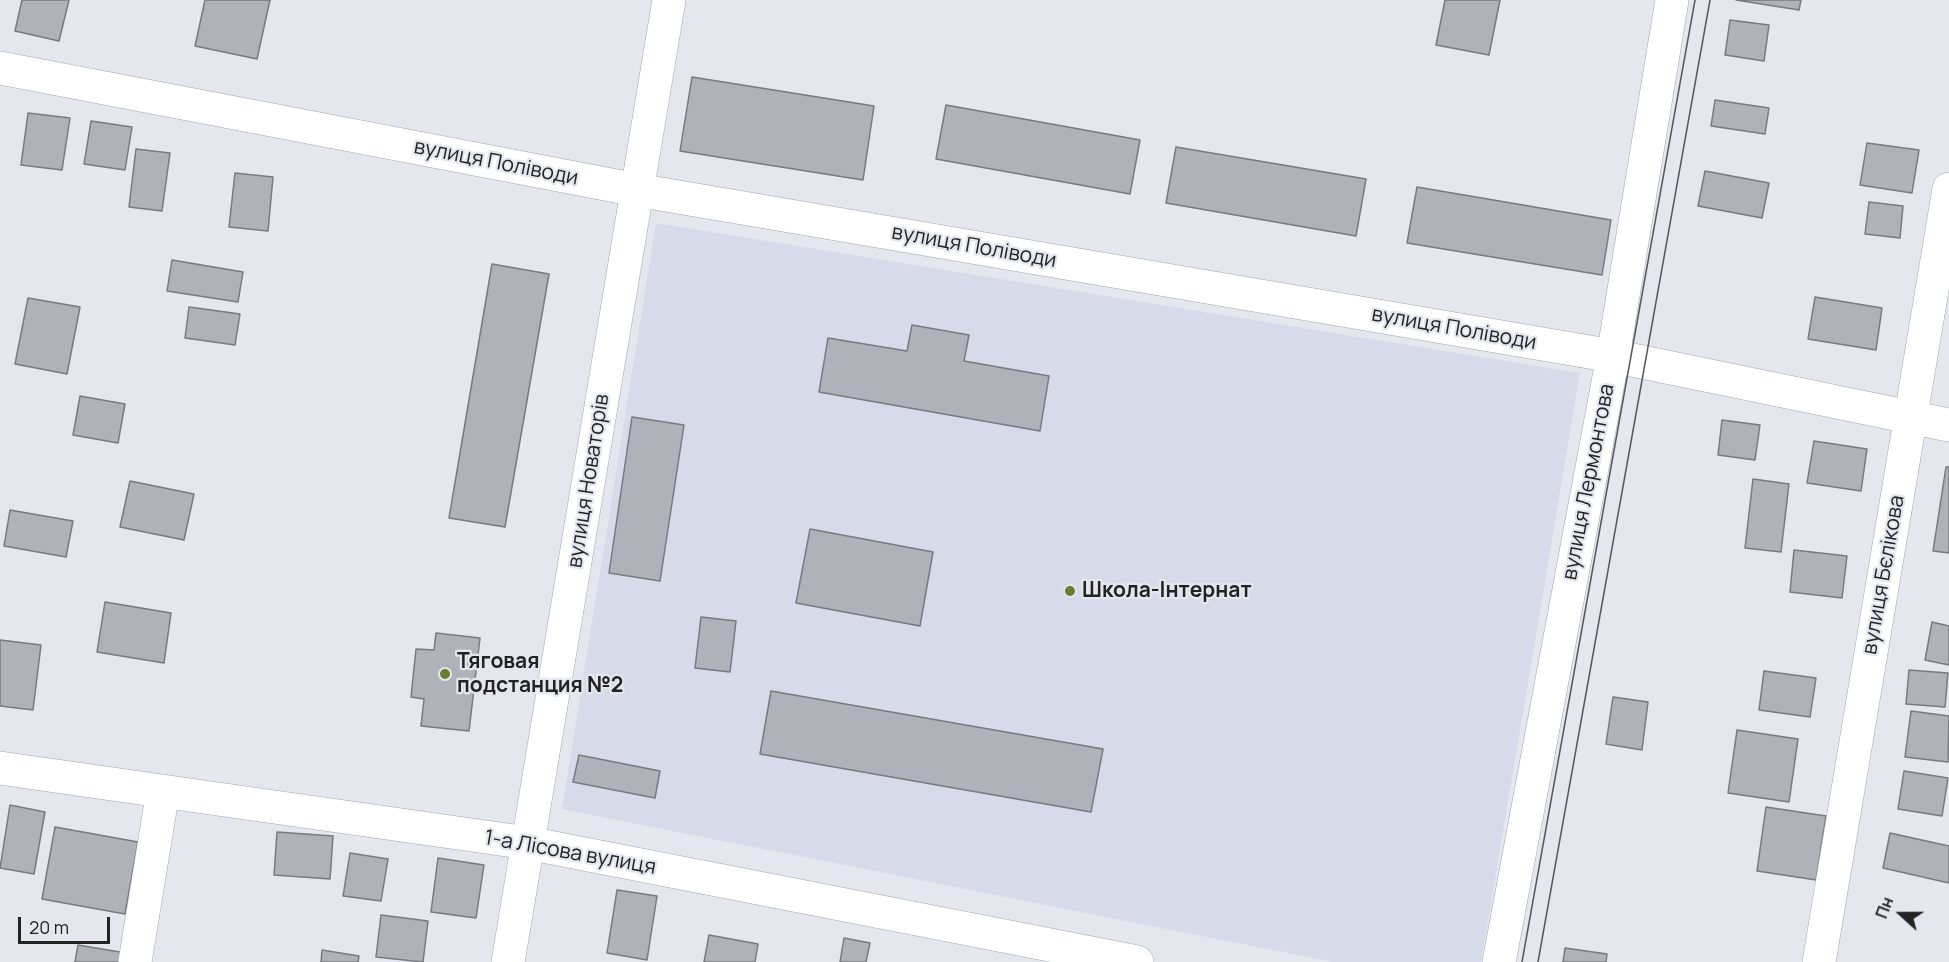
<!DOCTYPE html>
<html>
<head>
<meta charset="utf-8">
<style>
	body { margin:0 }
	#map { position:relative; width:1949px; height:962px; overflow:hidden; background:#e5e7ef; font-family:Manrope,sans-serif }
	canvas { display:block }
	.north { position:absolute; left:1871px; top:884px; width:60px; height:60px; -webkit-text-stroke:4px #e5e7ef; paint-order:stroke; rotate:291deg; font-size:16px; font-weight:700; line-height:24px; text-align:center; color:#232326 }
	.north::after { content:''; display:block; margin:auto; width:21px; height:27px; background:#232326; clip-path:polygon(50% 0,100% 100%,50% 72%,0 100%) }
	.scale { position:absolute; left:18px; top:917px; width:92px; height:27px; box-sizing:border-box; border:3px solid #232326; border-top:0; padding-left:8px; font-size:18px; line-height:21px; white-space:nowrap; color:#232326; -webkit-text-stroke:4px #e5e7ef; paint-order:stroke }
</style>
</head>
<body>
<div id="map">
<canvas width="1949" height="962"></canvas>
<div class="north">Пн</div>
<div class="scale">20 m</div>
</div>
<script>
const ctx = document.querySelector('canvas').getContext('2d');
ctx.lineJoin = 'round';
function fillPath(path, color) { ctx.fillStyle = color; ctx.fill(path, 'evenodd'); }
function stroke(path, color, width, dash) { ctx.strokeStyle = color; ctx.lineWidth = width; ctx.lineCap = dash ? 'butt' : 'round'; ctx.setLineDash(dash || []); ctx.stroke(path); }
function drawText(font, color, halo, rows, align = 'center') {
  ctx.font = font + ' Manrope,sans-serif'; ctx.lineWidth = 4.5; ctx.setLineDash([]); ctx.textBaseline = 'middle'; ctx.strokeStyle = halo; ctx.fillStyle = color; for (const [text, x, y, turn = 0] of rows) {
    ctx.save(); ctx.translate(x, y); ctx.rotate((+turn || 0) * Math.PI / 180); ctx.textAlign = isNaN(turn) ? turn : align; if (halo) ctx.strokeText(text, 0, 0); ctx.fillText(text, 0, 0); ctx.restore();
  }
}
const built = new Path2D(`
	M656,223L1580,373L1481,962H1333L562,809Z`);
const building = new Path2D(`
	M22,0H69L59,41L15,31Z
	M205,0H270L257,59L195,46Z
	M1445,0H1500L1489,55L1436,45Z
	M1736,0H1801L1799,10Z
	M1730,20L1769,25L1764,61L1725,55Z
	M692,77L874,106L863,180L680,151Z
	M1715,100L1769,108L1765,134L1711,126Z
	M946,105L1140,140L1130,194L936,159Z
	M28,113L70,118L62,170L21,165Z
	M91,121L132,127L125,170L84,164Z
	M1867,143L1919,150L1912,193L1860,185Z
	M1176,147L1366,179L1356,236L1166,203Z
	M136,149L170,153L162,211L129,207Z
	M1705,171L1769,183L1762,218L1698,206Z
	M235,173L273,177L268,231L229,227Z
	M1417,187L1611,220L1602,275L1407,243Z
	M1869,202L1903,206L1900,238L1865,234Z
	M172,260L243,272L238,302L167,291Z
	M492,264L549,274L505,527L449,518Z
	M1815,297L1882,308L1876,350L1808,339Z
	M28,298L80,307L67,374L15,364Z
	M189,307L240,314L235,345L185,338Z
	M912,325L969,335L964,361L1049,376L1040,431L819,392L828,338L907,351Z
	M80,396L125,404L118,443L73,435Z
	M632,417L684,425L660,581L609,573Z
	M1722,420L1760,425L1755,460L1718,455Z
	M1814,441L1867,449L1861,491L1807,483Z
	M1946,467H1949V553L1933,551Z
	M1753,479L1789,484L1781,552L1745,548Z
	M130,481L194,494L184,540L120,527Z
	M10,510L73,521L66,557L4,546Z
	M810,529L933,552L920,626L796,603Z
	M1794,550L1847,556L1842,598L1790,592Z
	M105,602L171,613L164,663L97,652Z
	M701,617L736,621L730,672L695,668Z
	M1932,622L1949,626V665L1925,660Z
	M436,633L480,638L469,731L421,726L424,699L411,697L416,649L434,650Z
	M0,640L41,645L33,710L0,706Z
	M1909,670L1948,673L1945,707L1906,704Z
	M1764,671L1816,678L1810,717L1759,710Z
	M771,691L1103,749L1091,812L760,754Z
	M1613,697L1648,702L1642,750L1606,744Z
	M1911,711L1949,716L1948,762L1905,757Z
	M1737,730L1798,739L1789,802L1728,793Z
	M579,755L660,771L655,798L573,782Z
	M1904,771L1948,778L1942,816L1898,809Z
	M10,805L45,812L34,874L0,868Z
	M1766,807L1826,816L1816,880L1757,871Z
	M55,827L138,842L125,914L42,899Z
	M277,832L333,836L330,879L274,875Z
	M1890,833L1949,846V883L1883,868Z
	M350,853L388,859L381,901L343,896Z
	M438,858L484,865L476,918L431,912Z
	M617,890L657,896L647,960L607,953Z
	M381,915L428,921L423,962L376,957Z
	M709,935L758,944L755,962H704Z
	M844,938L870,943L866,962H840Z
	M78,945L126,953L124,962H75Z
	M1565,948L1607,954L1606,962H1563Z
	M322,950L359,956L358,962H321Z`);
const minor = new Path2D(`
	M0,68L637,190L1613,356L1949,425
	M0,768L528,843L1137,962
	M135,962L163,791
	M508,962L669,0
	M1499,962L1613,356L1672,0
	M1819,962L1949,189`);
const tram = new Path2D(`
	M1522,962L1695,0
	M1538,962L1710,0`);
const markers = [
	[1070,591,6,"#687e30"],
	[445,674,6,"#687e30"]
];
const streetNames = [
	["вулиця Поліводи",496,163,11],
	["вулиця Поліводи",974,247,10],
	["вулиця Поліводи",1454,329,10],
	["вулиця Новаторів",589,481,-81],
	["вулиця Лермонтова",1589,482,-79],
	["вулиця Бєлікова",1884,575,-80],
	["1-а Лісова вулиця",570,853,10]
];
const poiNames = [
	["Школа-Інтернат",1082,591],
	["Тяговая",457,662],
	["подстанция №2",457,686]
];
fillPath(built, '#d6dae9');
fillPath(building, '#b0b2b9');
stroke(building, '#787981', 1.5);
stroke(minor, '#a3a5ad', 34);
stroke(minor, '#fff', 33);
stroke(tram, '#56575b', 1.5);
for (const [x, y, r, color] of markers) { const dot = new Path2D(); dot.arc(x, y, r, 0, 2 * Math.PI); ctx.fillStyle = color; ctx.fill(dot); stroke(dot, '#e5e7ef', 2); }
drawText('21px', '#232326', '#e5e7ef', streetNames);
drawText('bold 21px', '#232326', '#e5e7ef', poiNames, 'left');
</script>
</body>
</html>
